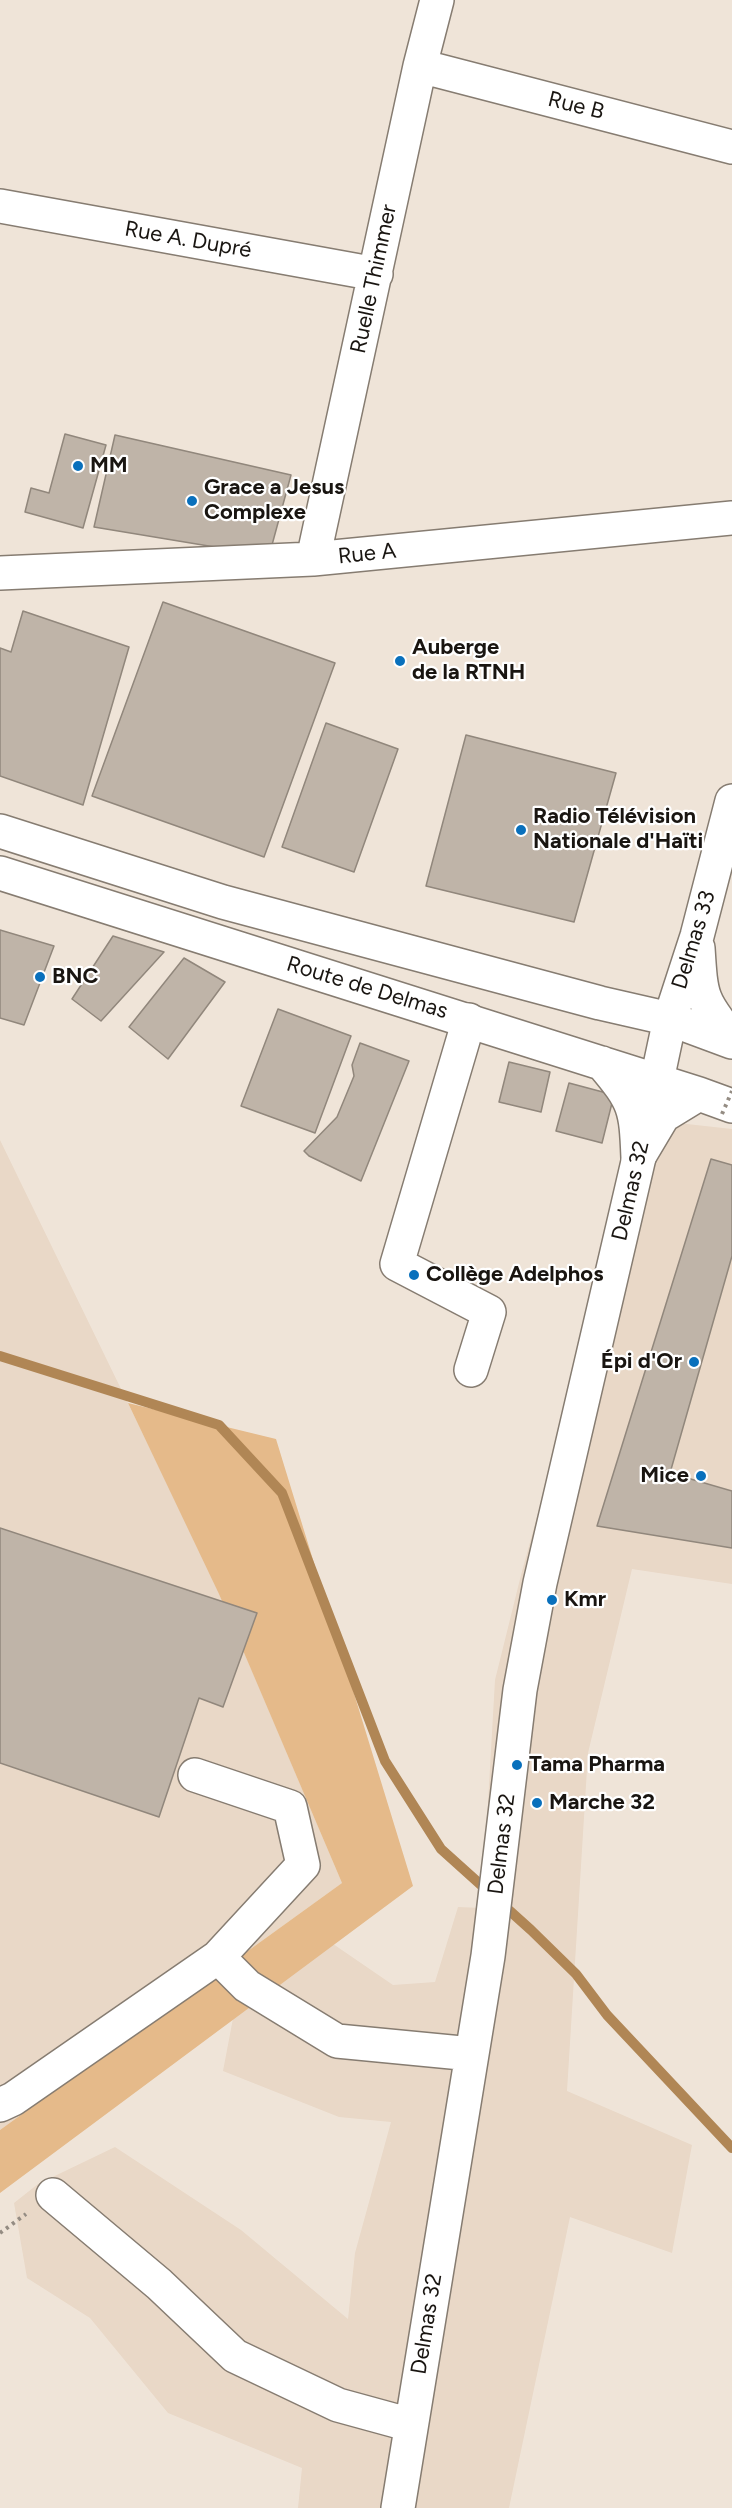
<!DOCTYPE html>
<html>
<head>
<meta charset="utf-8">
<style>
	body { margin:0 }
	canvas { display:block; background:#efe4d8 }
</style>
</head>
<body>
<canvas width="732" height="2508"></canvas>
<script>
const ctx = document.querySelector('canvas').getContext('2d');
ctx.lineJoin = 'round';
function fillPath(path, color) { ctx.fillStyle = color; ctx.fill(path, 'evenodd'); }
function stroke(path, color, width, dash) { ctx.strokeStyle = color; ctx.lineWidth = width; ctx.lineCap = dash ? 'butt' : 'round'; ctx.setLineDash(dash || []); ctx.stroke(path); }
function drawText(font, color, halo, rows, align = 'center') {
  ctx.font = font + ' Figtree,sans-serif'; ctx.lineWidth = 4.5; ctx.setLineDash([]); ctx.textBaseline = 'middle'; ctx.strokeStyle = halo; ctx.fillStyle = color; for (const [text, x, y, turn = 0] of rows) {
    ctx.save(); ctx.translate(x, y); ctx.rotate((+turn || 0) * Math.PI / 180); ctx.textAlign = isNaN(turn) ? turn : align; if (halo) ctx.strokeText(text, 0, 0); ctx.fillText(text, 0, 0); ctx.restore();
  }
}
const built = new Path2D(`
	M669,1122L732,1129V1584L632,1569L588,1753L567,2091L692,2145L672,2253L570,2217L509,2508H298L302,2468L168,2413L90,2318L27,2278L14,2203L38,2184L115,2147L241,2230L348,2319L355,2253L391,2122L339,2117L223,2071L235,2008L320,1935L393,1985L435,1982L458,1907L482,1908L495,1680L521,1575L579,1364Z
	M0,1140L210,1572L342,1883L0,2130Z`);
const green = new Path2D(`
	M128,1403L276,1439L413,1886L0,2193V2130L342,1883L219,1594Z`);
const stream = new Path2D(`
	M0,1356L219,1425L282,1493L385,1761L441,1849L531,1930L576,1974L607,2015L732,2148`);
const building = new Path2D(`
	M65,434L106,445L83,528L25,512L31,488L49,493Z
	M115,435L291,475L269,556L94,527Z
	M163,602L335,663L264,857L92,796Z
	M23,611L129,647L83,805L0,776V648L11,652Z
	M326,723L398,749L354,872L282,847Z
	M466,735L616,773L574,922L426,886Z
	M0,930L54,946L24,1025L0,1018Z
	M113,936L164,952L101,1021L72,999Z
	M184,958L225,982L168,1059L129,1027Z
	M278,1009L351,1036L315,1133L241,1106Z
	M360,1043L409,1061L361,1181L309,1156L304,1151L337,1117L354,1076L352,1065Z
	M509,1062L550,1072L541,1112L499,1102Z
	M569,1083L614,1095L602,1143L556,1131Z
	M711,1159L732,1165V1256L670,1473L732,1491V1548L597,1526Z
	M0,1528L257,1613L223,1707L199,1698L159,1817L0,1763Z`);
const path = new Path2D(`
	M0,2233L26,2214`);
const minor = new Path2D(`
	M420,66L732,147
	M0,206L376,274
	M313,559L420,66L437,0
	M0,573L313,559L732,518
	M469,1020L397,1264L489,1312L471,1370
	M218,1957L247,1986L337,2041L472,2054
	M0,2105L13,2099L218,1957L303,1865L290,1807L195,1775
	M53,2195L159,2284L235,2356L338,2405L411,2425
	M398,2508L488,1956L520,1690L540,1583L657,1080`);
const major = new Path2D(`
	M0,831L223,902L600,1003L670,1019L732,1042
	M0,873L699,1094L732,1106
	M698,948C701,996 701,1001 732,1038
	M602,1063C635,1102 636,1108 638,1158
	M657,1080L670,1019L697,936L732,801
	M638,1158L663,1116L699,1094`);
const pathBridge = new Path2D(`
	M722,1114L732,1091`);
const markers = [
	[78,466,6,"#0970bc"],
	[192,501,6,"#0970bc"],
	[400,661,6,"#0970bc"],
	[521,830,6,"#0970bc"],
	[40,977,6,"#0970bc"],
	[414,1275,6,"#0970bc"],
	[694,1362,6,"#0970bc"],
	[701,1476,6,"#0970bc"],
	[552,1600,6,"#0970bc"],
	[517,1765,6,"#0970bc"],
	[537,1803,6,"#0970bc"]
];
const streetNames = [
	["Rue B",576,106,14],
	["Rue A. Dupré",188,240,10],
	["Ruelle Thimmer",374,279,-78],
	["Rue A",367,554,-6],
	["Delmas 33",694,940,-73],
	["Route de Delmas",367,988,17],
	["Delmas 32",631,1191,-77],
	["Delmas 32",502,1844,-83],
	["Delmas 32",427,2324,-81]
];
const poiNames = [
	["MM",90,466],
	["Grace a Jesus",204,488],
	["Complexe",204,513],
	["Auberge",412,648],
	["de la RTNH",412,673],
	["Radio Télévision",533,817],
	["Nationale d'Haïti",533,842],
	["BNC",52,977],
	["Collège Adelphos",426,1275],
	["Épi d'Or",682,1362,"right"],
	["Mice",689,1476,"right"],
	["Kmr",564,1600],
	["Tama Pharma",529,1765],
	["Marche 32",549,1803]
];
fillPath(built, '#e9d8c7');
fillPath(green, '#e5ba8a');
stroke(stream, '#b08655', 10);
fillPath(building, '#bfb4a8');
stroke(building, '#91877c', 1.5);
stroke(minor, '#867c71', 36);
stroke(major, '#867c71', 36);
stroke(path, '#948c83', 4, [3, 4.5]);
stroke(minor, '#fff', 33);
stroke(major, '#fff', 33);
stroke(pathBridge, '#948c83', 4, [3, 4.5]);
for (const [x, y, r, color] of markers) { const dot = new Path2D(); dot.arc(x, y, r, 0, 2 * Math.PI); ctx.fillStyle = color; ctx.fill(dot); stroke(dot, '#fff', 2); }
drawText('22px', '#191511', '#fff', streetNames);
drawText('bold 22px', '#191511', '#fff', poiNames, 'left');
</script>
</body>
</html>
